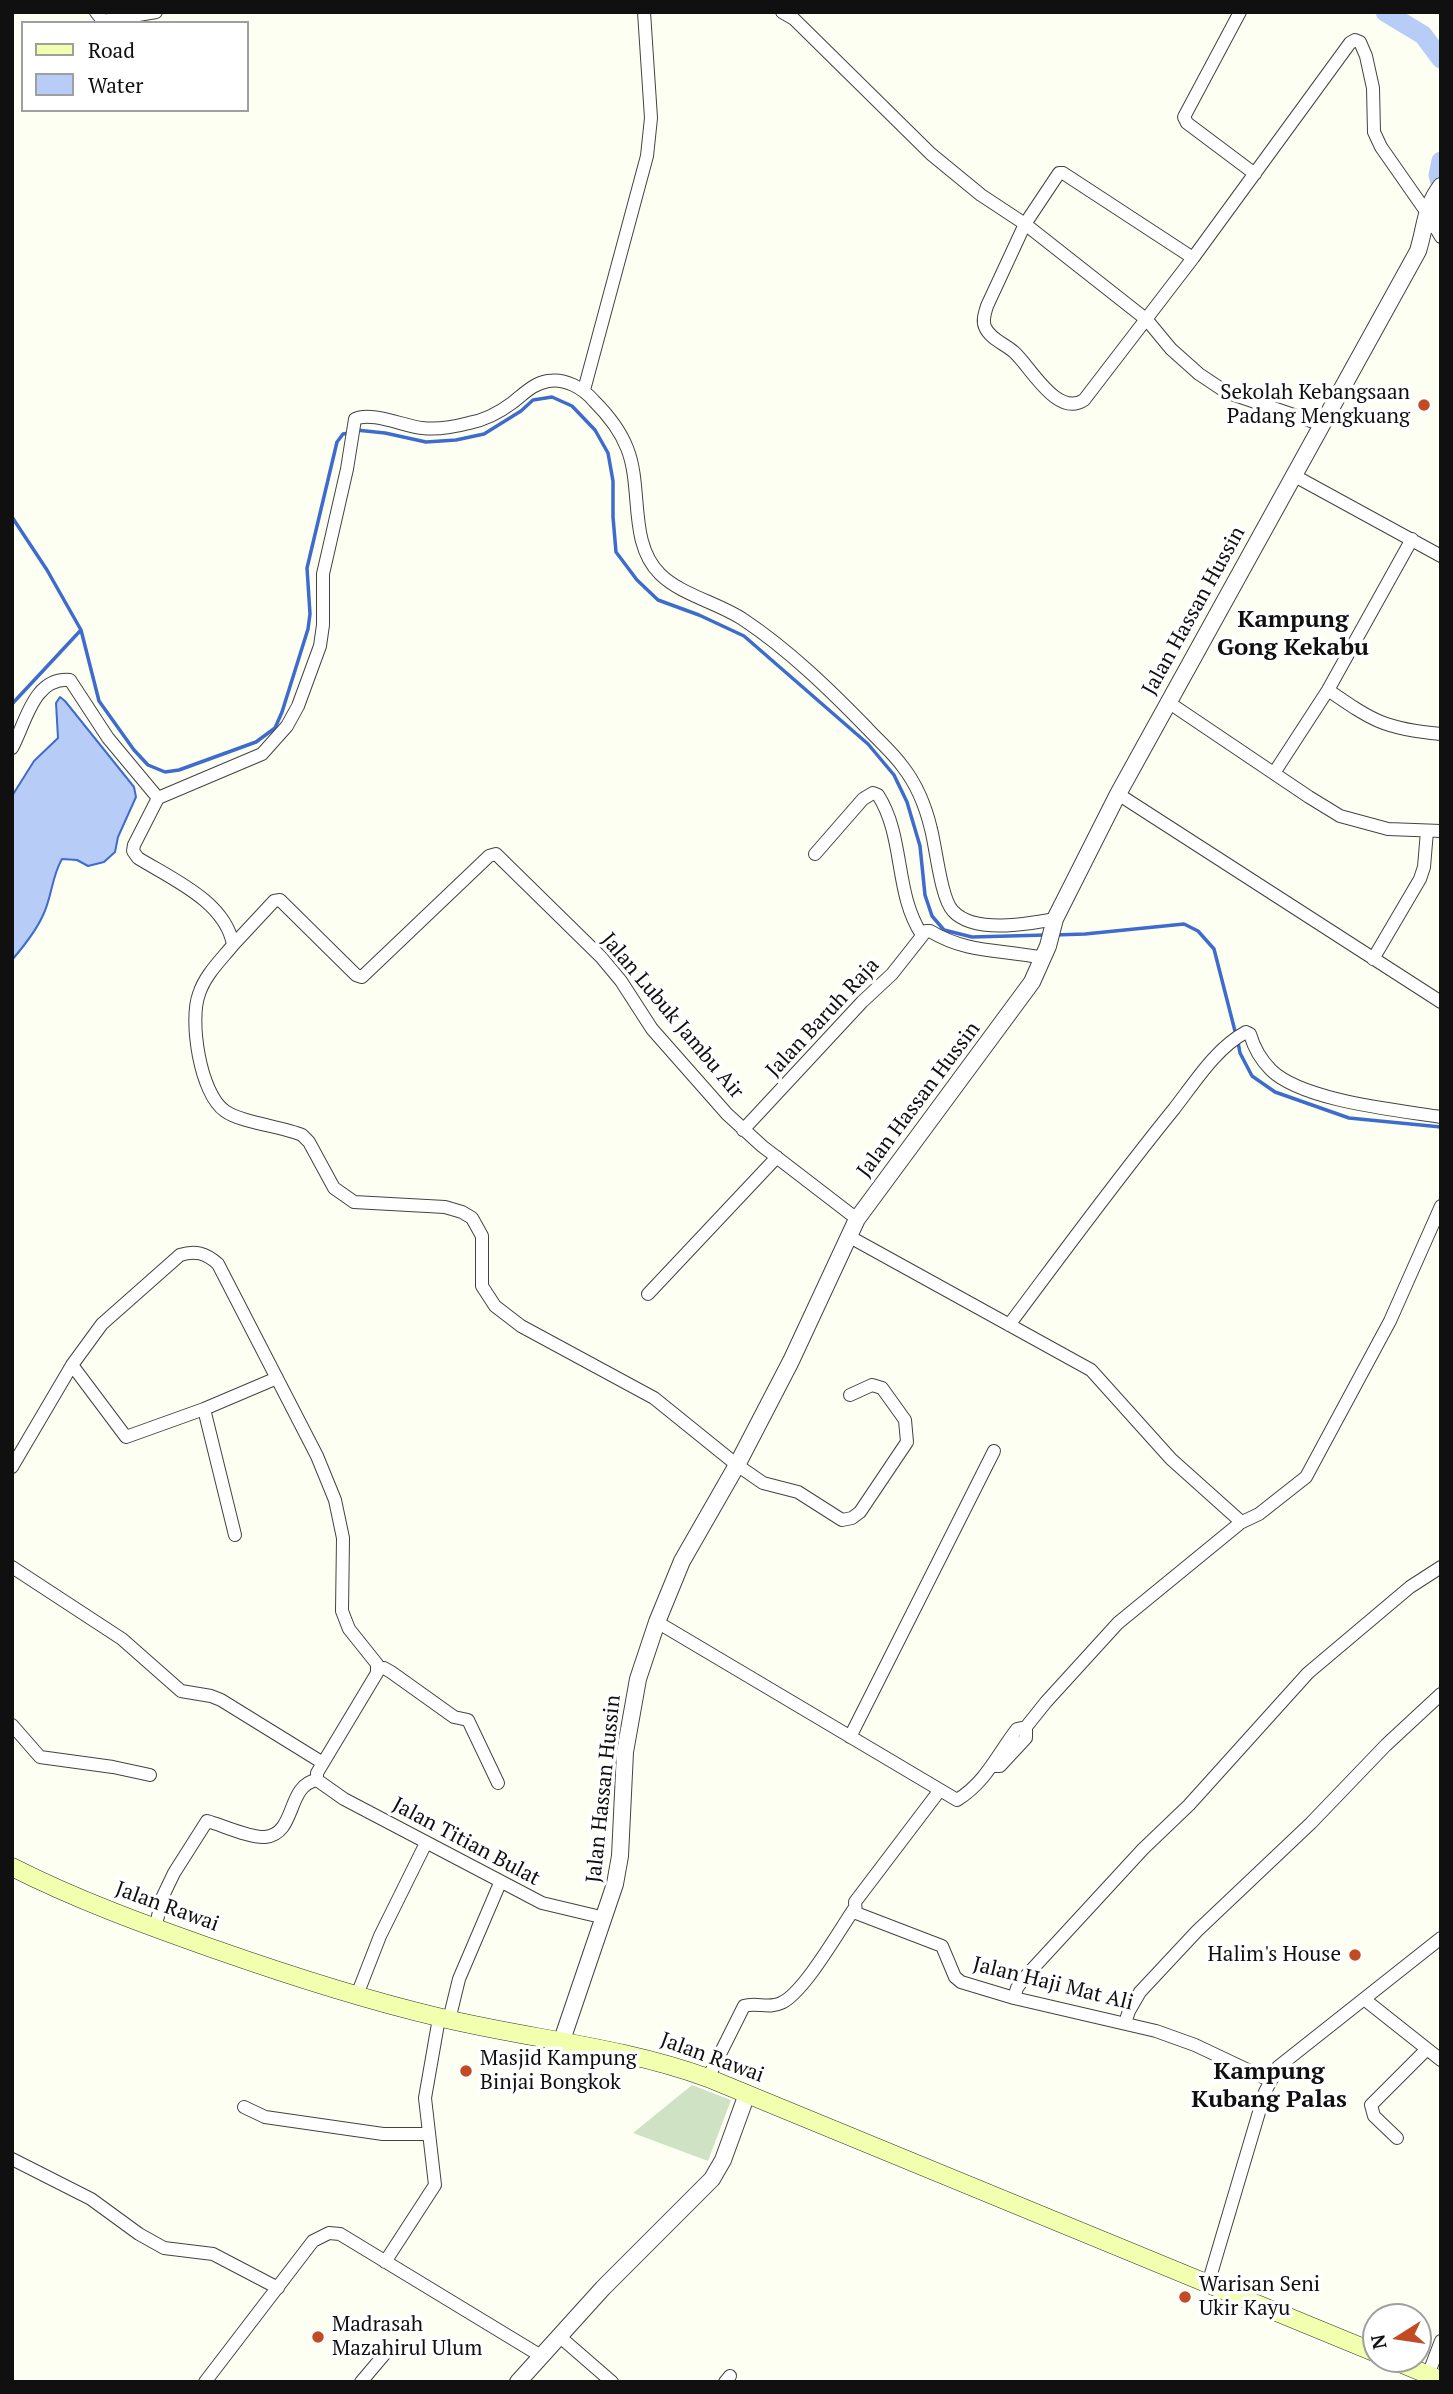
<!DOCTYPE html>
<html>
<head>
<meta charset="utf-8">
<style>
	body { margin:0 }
	#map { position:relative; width:1453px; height:2394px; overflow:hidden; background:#fefff3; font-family:"PT Serif",serif }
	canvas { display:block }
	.frame { position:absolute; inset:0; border:14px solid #101010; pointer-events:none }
	.legend { position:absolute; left:21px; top:21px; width:228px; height:91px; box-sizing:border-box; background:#fff; border:2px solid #9f9f9f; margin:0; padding:9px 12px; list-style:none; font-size:21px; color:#101010 }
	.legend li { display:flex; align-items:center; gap:14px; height:35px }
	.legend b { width:35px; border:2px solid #9f9f9f }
	.north { position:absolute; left:1362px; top:2303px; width:70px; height:70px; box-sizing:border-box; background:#fff; border:2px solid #9f9f9f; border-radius:50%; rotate:258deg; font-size:19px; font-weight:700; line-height:28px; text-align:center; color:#101010 }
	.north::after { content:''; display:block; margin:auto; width:24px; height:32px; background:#c24b26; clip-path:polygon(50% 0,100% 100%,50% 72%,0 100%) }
</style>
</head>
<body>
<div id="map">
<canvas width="1453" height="2394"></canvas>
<div class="frame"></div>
<ul class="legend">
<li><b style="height:9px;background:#f1ffae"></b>Road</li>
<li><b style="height:19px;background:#b7cdf7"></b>Water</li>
</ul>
<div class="north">N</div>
</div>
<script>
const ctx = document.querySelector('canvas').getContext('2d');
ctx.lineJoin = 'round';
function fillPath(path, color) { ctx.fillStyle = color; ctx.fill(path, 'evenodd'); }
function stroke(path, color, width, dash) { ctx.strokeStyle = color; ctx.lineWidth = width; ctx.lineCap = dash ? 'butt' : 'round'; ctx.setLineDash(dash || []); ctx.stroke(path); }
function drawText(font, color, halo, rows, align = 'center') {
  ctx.font = font + ' "PT Serif",serif'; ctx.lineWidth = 7; ctx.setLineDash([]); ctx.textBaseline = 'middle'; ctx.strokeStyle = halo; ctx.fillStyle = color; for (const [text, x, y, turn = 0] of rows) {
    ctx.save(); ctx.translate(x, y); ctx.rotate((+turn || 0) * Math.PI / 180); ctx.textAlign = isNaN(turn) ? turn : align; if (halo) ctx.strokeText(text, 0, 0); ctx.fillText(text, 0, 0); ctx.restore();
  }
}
const cemetery = new Path2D(`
	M692,2085L731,2100L708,2161L633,2133Z`);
const water = new Path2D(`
	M60,697L65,701L134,787L136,797L118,837L115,852L104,862L88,866L77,860L62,859C52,876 52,895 44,913C37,930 24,946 12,960V796L34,761L58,738L56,703Z`);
const stream = new Path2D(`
	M356,430L385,433L426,442L456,440L484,434L521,411L533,400L552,397L572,406L595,430L608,453L613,481V517L616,552L637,580L658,600L699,615L744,636L868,744L894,775L907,802L920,846L925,895L932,916L944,930L972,937L1046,935
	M12,517L47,570L81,630L99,701L134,750L148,765L165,772L179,770L256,742L275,728L282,712L308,629L310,614L307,568L337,442L343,434L349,433
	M12,704L80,631
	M1054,935L1085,934L1184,924L1198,931L1214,949L1236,1035
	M1238,1042L1240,1053L1252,1076L1275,1092L1349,1118L1441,1127`);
const river = new Path2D(`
	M1385,12L1423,35L1441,59
	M1441,161L1438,175L1441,186`);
const minor = new Path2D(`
	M96,12L103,21L156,12
	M782,12L794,19L931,154L981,195L1025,224L1147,320L1171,349L1199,374L1226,392L1320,424
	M1240,12L1184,117L1187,123L1255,174
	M1193,258L1063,173H1059L1025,224L987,306C985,313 982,320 985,327C990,339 1005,344 1014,352C1030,366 1057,418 1084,400L1193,258L1350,43L1355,40L1360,42L1366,56L1373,88L1374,132L1381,147L1425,210L1441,237
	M584,390L647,156L651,118L644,12
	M1293,475L1441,556
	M1328,690C1373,721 1385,729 1441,734
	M1168,702L1309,797L1340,816L1388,829L1441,831
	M12,748C26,723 33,677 70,680L108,738L158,798
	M1274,773L1328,690L1412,539
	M1118,794L1441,1002
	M815,854L863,799L873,793L878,795C905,837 894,893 922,935
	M233,945L274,901L280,900L356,975L362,977L489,856L496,854L601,957L621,981L652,1029L727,1114L762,1146L857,1219
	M1373,959L1420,879L1424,867L1427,831
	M743,1130L862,1002L892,974L926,931H930C968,954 1001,949 1043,958
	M648,1294L777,1157
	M1009,1325C1063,1253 1117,1179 1174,1109C1195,1082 1216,1048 1246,1032L1250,1034C1254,1048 1261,1060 1271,1070C1303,1101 1397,1110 1441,1117
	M72,1365L126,1437L204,1409L277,1378
	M850,1395L872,1385L882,1388L905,1420L907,1442L860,1512L852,1518L842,1520L798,1492L763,1483L737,1465L654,1398L521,1326L495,1306L482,1286V1236L472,1218L462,1212L445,1207L354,1202L334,1188L309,1142L302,1135C281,1126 242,1123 225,1111C200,1094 189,1020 199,994C205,975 220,961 233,945C226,902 172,879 138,858L133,851L134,845L158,798L262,754L287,726L298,706L320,646L323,625V574L347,469L355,419C371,411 404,426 422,428C438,430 454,427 469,423C485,420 500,412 512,403C524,394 532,384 548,381C565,378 583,388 594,401C608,415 620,430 627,448C643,487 628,543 660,574C681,595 719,603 744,620C789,650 830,690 867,728C879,741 893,753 903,767C917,785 926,808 931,829C936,848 941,899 953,911C974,934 1028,924 1055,919
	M204,1409L235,1535
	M12,1467L72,1365L102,1324L180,1255C195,1250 206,1253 218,1264L317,1456L335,1500L343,1538L342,1611L349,1629L377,1664V1673L317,1773V1780
	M1240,1523L1259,1514L1306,1477L1390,1321L1441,1206
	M12,1567L122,1639L181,1691L211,1696L221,1700L323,1763
	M657,1622L957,1800C986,1782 997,1755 1017,1729L1026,1727L1046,1702L1118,1623L1239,1524L1238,1519L1171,1459L1091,1370L850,1237
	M378,1668H384L391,1672L454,1717L468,1720L498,1783
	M12,1725L40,1757L113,1767L150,1775
	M850,1737L994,1451
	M994,1766H1000L1026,1738V1727
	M317,1780L344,1799L542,1903L605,1918
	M940,1790L855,1902L856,1913L942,1946L955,1977L961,1982L1014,1998L1156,2031L1195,2045L1269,2080
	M155,1928L163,1896L174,1873L207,1821C222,1825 250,1838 265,1837C297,1834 286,1785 317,1780
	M357,1995L380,1936L426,1843
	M1014,1998L1017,1988L1025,1977L1143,1849L1189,1805L1308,1673L1410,1587L1441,1567
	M1364,1999L1441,2060
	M449,2020L459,1979L500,1883
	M1125,2023L1129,2011L1140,1992L1197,1931L1311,1823L1386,1745L1441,1694
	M708,2078L744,2006C756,2002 769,2009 781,2003C803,1994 839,1931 854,1909
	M244,2107L265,2117L383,2134H429
	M1397,2138L1374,2116L1371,2105L1427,2049
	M12,2159L91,2199L139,2234L164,2248L213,2254L278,2288
	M385,2262L435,2185L425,2098L439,2018
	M1208,2284L1265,2092L1278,2067L1441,1938
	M559,2336L612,2382
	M1428,2375L1441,2341
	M205,2382L313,2241L329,2233L340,2234L541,2356
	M361,2382L388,2350
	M725,2382L730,2376`);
const tertiary = new Path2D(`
	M1426,227L1441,212
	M562,2040L615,1884L620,1856L625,1752L638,1679L657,1622L682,1561L737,1465L791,1361L857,1219L1032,982L1048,946L1055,919L1118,794L1418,251C1426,225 1424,209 1441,186
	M518,2382L603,2288L712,2179L723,2160L747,2094`);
const secondary = new Path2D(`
	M12,1867C77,1900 146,1925 214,1949C288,1975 362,1999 438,2017C528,2039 620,2046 708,2078L1376,2353
	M1390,2359L1441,2380`);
const markers = [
	[1424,405,7,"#c24b26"],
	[1355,1955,7,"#c24b26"],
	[466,2071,7,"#c24b26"],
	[1185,2297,7,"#c24b26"],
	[318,2337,7,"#c24b26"]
];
const poiNames = [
	["Sekolah Kebangsaan",1410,393,"right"],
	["Padang Mengkuang",1410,417,"right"],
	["Halim's House",1341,1955,"right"],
	["Masjid Kampung",480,2059],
	["Binjai Bongkok",480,2083],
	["Warisan Seni",1199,2285],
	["Ukir Kayu",1199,2309],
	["Madrasah",332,2325],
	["Mazahirul Ulum",332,2349]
];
const streetNames = [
	["Jalan Hassan Hussin",1194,611,-61],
	["Jalan Lubuk Jambu Air",672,1016,50],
	["Jalan Baruh Raja",823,1018,-47],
	["Jalan Hassan Hussin",919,1100,-53],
	["Jalan Hassan Hussin",604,1789,-84],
	["Jalan Titian Bulat",466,1842,28],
	["Jalan Rawai",167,1907,20],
	["Jalan Haji Mat Ali",1053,1984,14],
	["Jalan Rawai",712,2058,20]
];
const quarterNames = [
	["Kampung",1293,620],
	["Gong Kekabu",1293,648],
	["Kampung",1269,2072],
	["Kubang Palas",1269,2100]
];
fillPath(cemetery, '#cfe2c3');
fillPath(water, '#b7cdf7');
stroke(water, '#3e6cce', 2);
stroke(stream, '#3e6cce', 3.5);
stroke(river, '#b7cdf7', 19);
stroke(minor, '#434343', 14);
stroke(tertiary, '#434343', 18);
stroke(secondary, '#323232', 19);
stroke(minor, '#fff', 12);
stroke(tertiary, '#fff', 16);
stroke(secondary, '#f1ffae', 18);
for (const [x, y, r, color] of markers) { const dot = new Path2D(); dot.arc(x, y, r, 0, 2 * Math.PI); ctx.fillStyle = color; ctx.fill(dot); stroke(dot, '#fff', 2.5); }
drawText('21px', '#101010', '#fff', poiNames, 'left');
drawText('21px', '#101010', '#fff', streetNames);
drawText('bold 24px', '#101010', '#fff', quarterNames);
</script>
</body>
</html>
